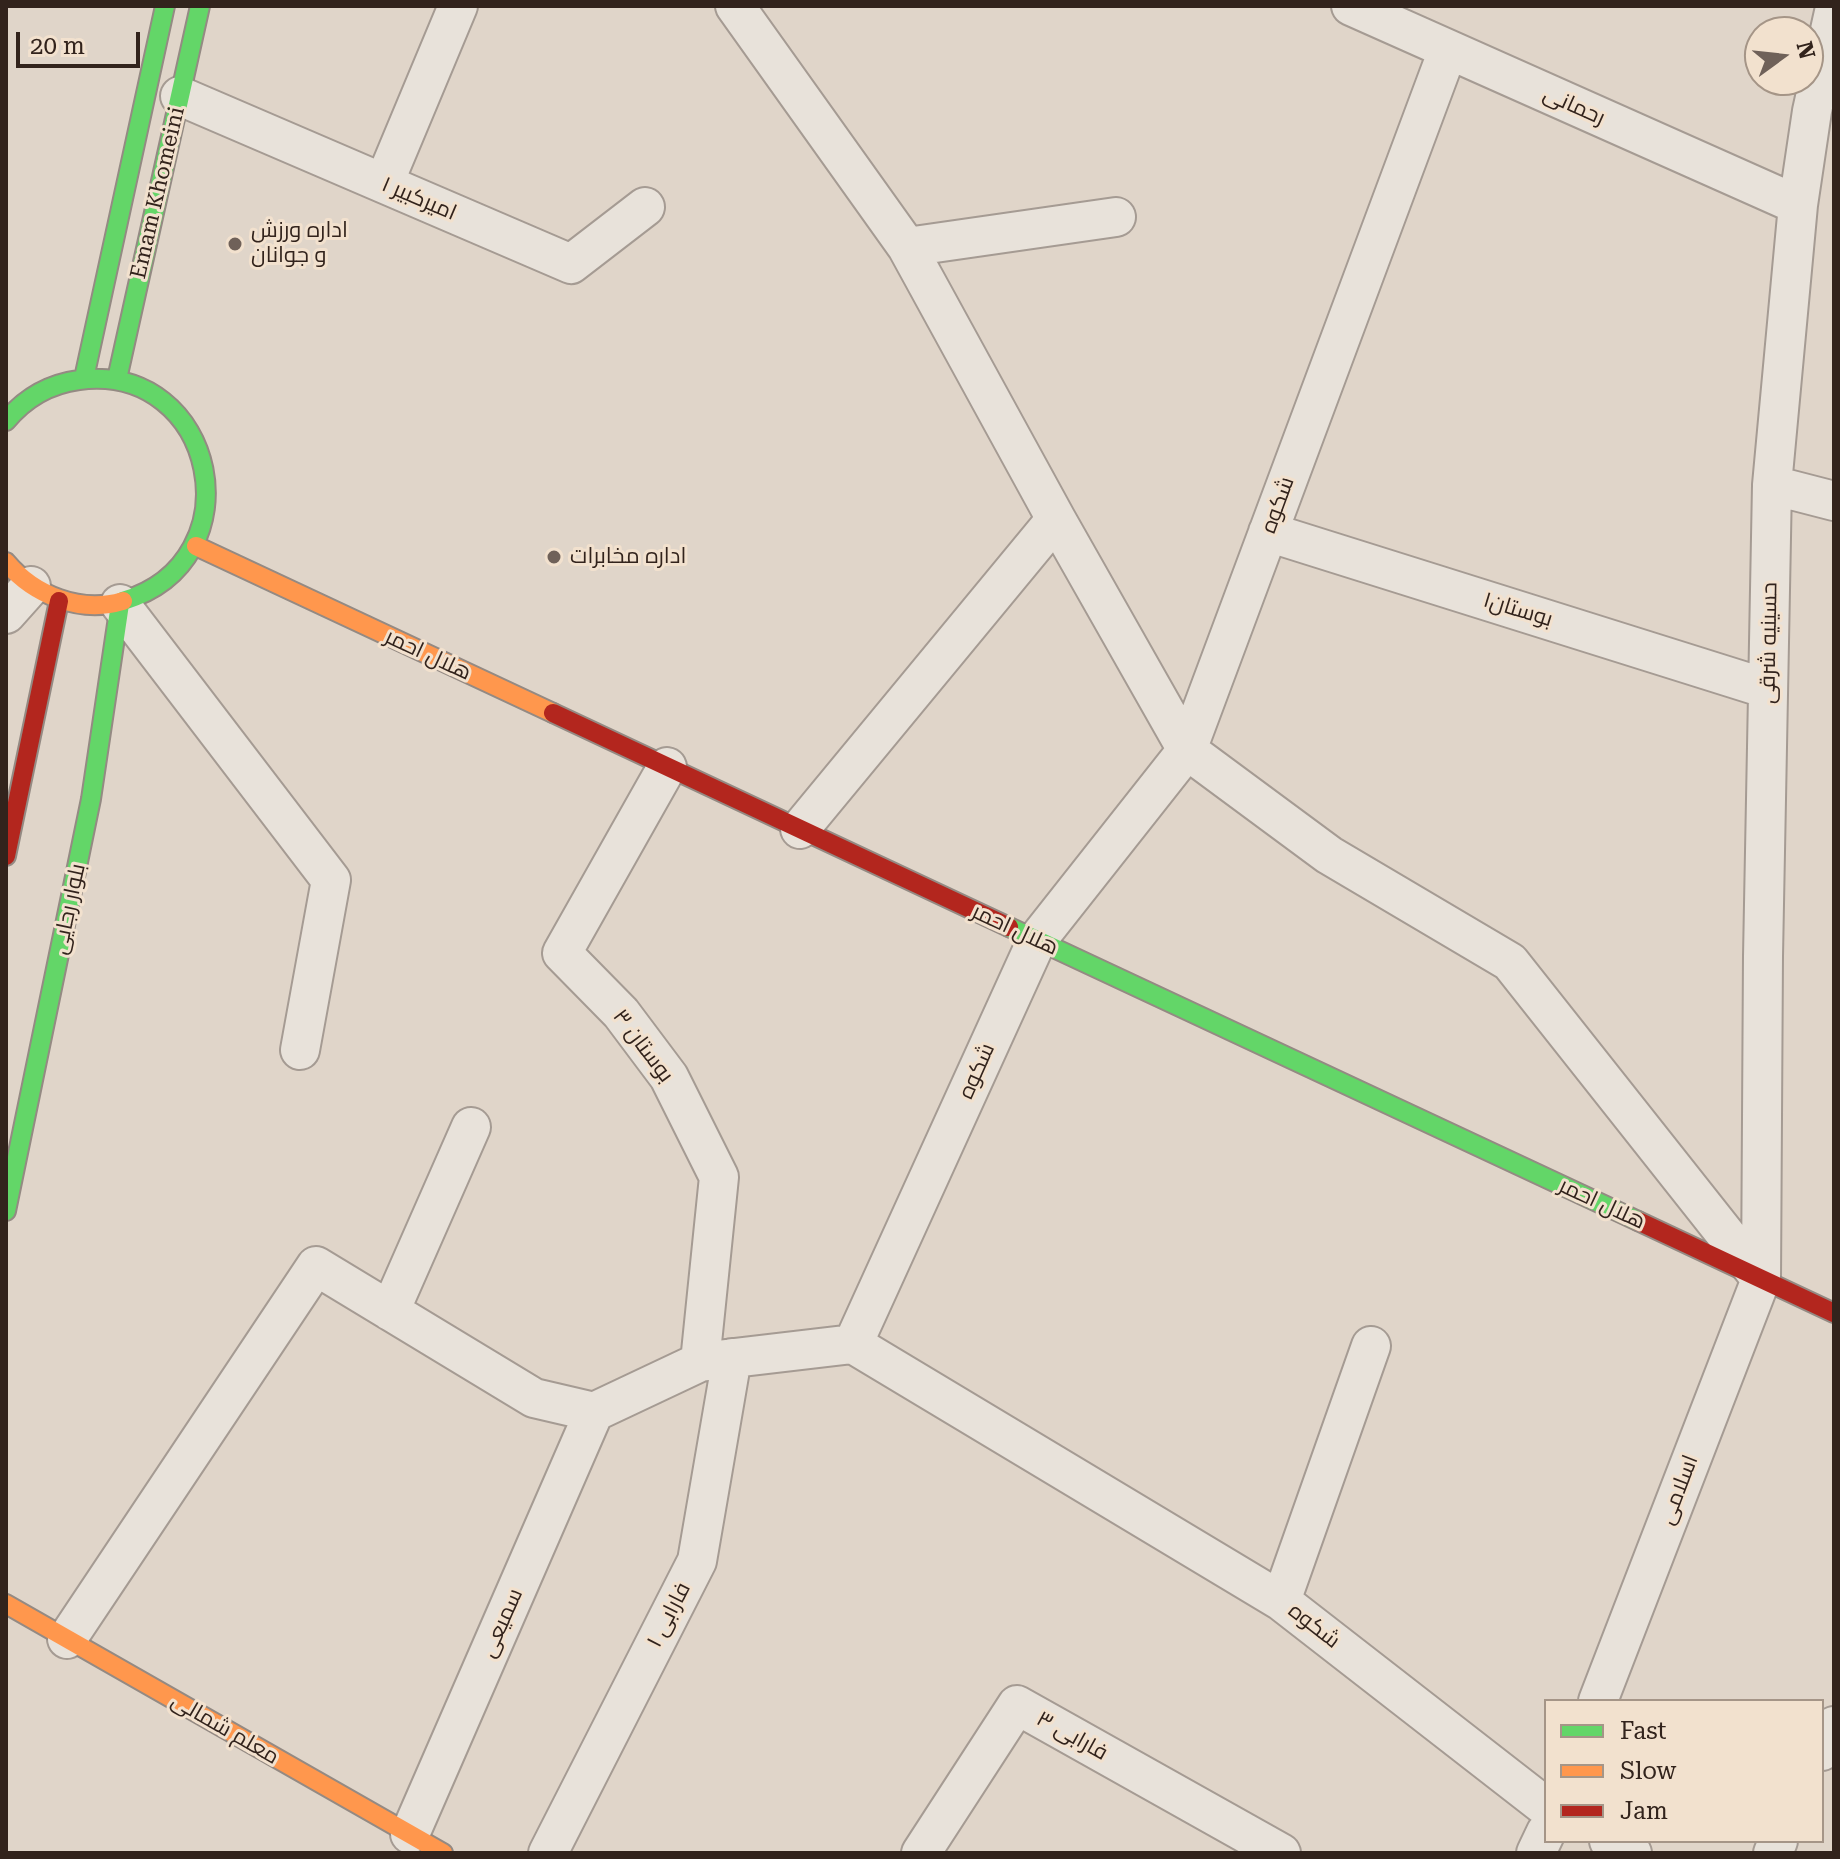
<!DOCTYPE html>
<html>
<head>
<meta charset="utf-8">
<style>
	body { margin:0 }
	#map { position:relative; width:1840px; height:1859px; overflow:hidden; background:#e0d5c9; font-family:"Roboto Serif",serif }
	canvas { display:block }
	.frame { position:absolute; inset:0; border:8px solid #32231c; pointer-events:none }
	.legend { position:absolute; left:1544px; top:1699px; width:280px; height:144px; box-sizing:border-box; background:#f2e1ce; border:2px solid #a59587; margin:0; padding:10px 14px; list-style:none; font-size:24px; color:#32231c }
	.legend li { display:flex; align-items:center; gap:16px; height:40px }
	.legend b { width:40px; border:2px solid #a59587 }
	.north { position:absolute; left:1744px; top:16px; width:80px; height:80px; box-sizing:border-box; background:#f2e1ce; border:2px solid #a59587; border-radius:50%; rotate:75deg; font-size:22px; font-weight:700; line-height:32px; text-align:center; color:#32231c }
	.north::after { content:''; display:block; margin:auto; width:28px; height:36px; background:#6f6159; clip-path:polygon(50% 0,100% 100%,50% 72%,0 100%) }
	.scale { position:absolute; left:16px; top:32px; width:124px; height:36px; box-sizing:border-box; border:4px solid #32231c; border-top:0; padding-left:10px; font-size:24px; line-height:28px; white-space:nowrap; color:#32231c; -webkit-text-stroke:6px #f2e1ce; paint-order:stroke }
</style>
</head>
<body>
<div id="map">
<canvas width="1840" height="1859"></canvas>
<div class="frame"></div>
<ul class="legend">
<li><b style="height:10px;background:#63d668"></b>Fast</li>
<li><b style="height:10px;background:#ff974d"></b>Slow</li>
<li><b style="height:10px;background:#b3261e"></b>Jam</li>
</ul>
<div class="north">N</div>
<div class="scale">20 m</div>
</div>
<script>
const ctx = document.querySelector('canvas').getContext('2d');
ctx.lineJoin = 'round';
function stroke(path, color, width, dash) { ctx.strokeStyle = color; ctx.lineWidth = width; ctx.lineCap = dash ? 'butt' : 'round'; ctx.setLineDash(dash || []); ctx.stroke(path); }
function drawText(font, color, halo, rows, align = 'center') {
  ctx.font = font + ' "Roboto Serif",Cairo,serif'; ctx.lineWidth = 6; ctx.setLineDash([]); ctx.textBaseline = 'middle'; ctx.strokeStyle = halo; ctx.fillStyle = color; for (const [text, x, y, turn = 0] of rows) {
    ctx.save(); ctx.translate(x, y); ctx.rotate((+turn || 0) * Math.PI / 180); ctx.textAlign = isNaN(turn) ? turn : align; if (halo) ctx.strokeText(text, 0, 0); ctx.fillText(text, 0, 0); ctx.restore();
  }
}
const street = new Path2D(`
	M735,6L907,247L1056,519L1187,750L1329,855L1510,962L1761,1279
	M1351,6L1798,205
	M1448,50L1187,750L1037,940L853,1344L1281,1601L1546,1807
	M180,96L571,264L645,207
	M384,183L458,6
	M907,247L1116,217
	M1772,485L1834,501
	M1268,532L1768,689
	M120,604L331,880L300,1050
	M6,614L31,586
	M667,767L562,953L621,1013L669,1077L719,1177L700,1362
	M800,829L1056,519
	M390,1311L471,1127
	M1281,1601L1371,1346
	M67,1639L316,1266L534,1398L594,1412L700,1362L853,1344
	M1598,1701L1761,1279L1763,956L1772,485L1798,205L1812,111L1834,12
	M1822,1751L1834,1726
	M410,1834L594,1412
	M1609,1841L1632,1853
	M548,1853L697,1561L732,1358
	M921,1853L1017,1705L1281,1853
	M1536,1853L1546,1832
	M1773,1853L1778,1841`);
const fast = new Path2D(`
	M84,378L165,6
	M117,379L200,6
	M6,421C25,398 49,384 79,380C217,362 258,561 123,601
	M1009,927L1638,1221
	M6,1211L91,799L120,604`);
const slow = new Path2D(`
	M196,546L553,713
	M6,562C34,595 80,614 123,601
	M6,1604L443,1853`);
const jam = new Path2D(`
	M553,713L1009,927
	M6,856L59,601
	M1638,1221L1834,1313`);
const markers = [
	[235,244,8,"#6f6159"],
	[554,557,8,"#6f6159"]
];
const streetNames = [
	["رحمانی",1574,106,24],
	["Emam Khomeini",158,193,-77],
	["امیرکبیر ۱",419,199,23],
	["شکوه",1278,505,-70],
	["بوستان۱",1518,610,17],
	["حسینیه شرقی",1769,643,-89],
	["هلال احمر",428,655,25],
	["بلوار رجایی",69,909,-78],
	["هلال احمر",1015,930,25],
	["بوستان ٣",643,1046,53],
	["شکوه",977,1071,-66],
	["هلال احمر",1602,1204,25],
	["اسلامی",1679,1490,-69],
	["فارابی ۱",669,1615,-63],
	["سمیعی",502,1623,-66],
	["شکوه",1314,1626,38],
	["معلم شمالی",225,1729,30],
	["فارابی ۳",1072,1736,29]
];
const poiNames = [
	["اداره ورزش",251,231],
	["و جوانان",251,256],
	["اداره مخابرات",570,557]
];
stroke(street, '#a59b93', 42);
stroke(fast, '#948a83', 22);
stroke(slow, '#948a83', 22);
stroke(jam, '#948a83', 22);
stroke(street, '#e8e2da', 38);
stroke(fast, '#63d668', 18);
stroke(slow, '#ff974d', 18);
stroke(jam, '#b3261e', 18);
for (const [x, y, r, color] of markers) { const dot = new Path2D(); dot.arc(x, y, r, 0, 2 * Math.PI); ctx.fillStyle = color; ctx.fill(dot); stroke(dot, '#f2e1ce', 3); }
drawText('22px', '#32231c', '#f2e1ce', streetNames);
drawText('22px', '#32231c', '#f2e1ce', poiNames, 'left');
</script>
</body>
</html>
